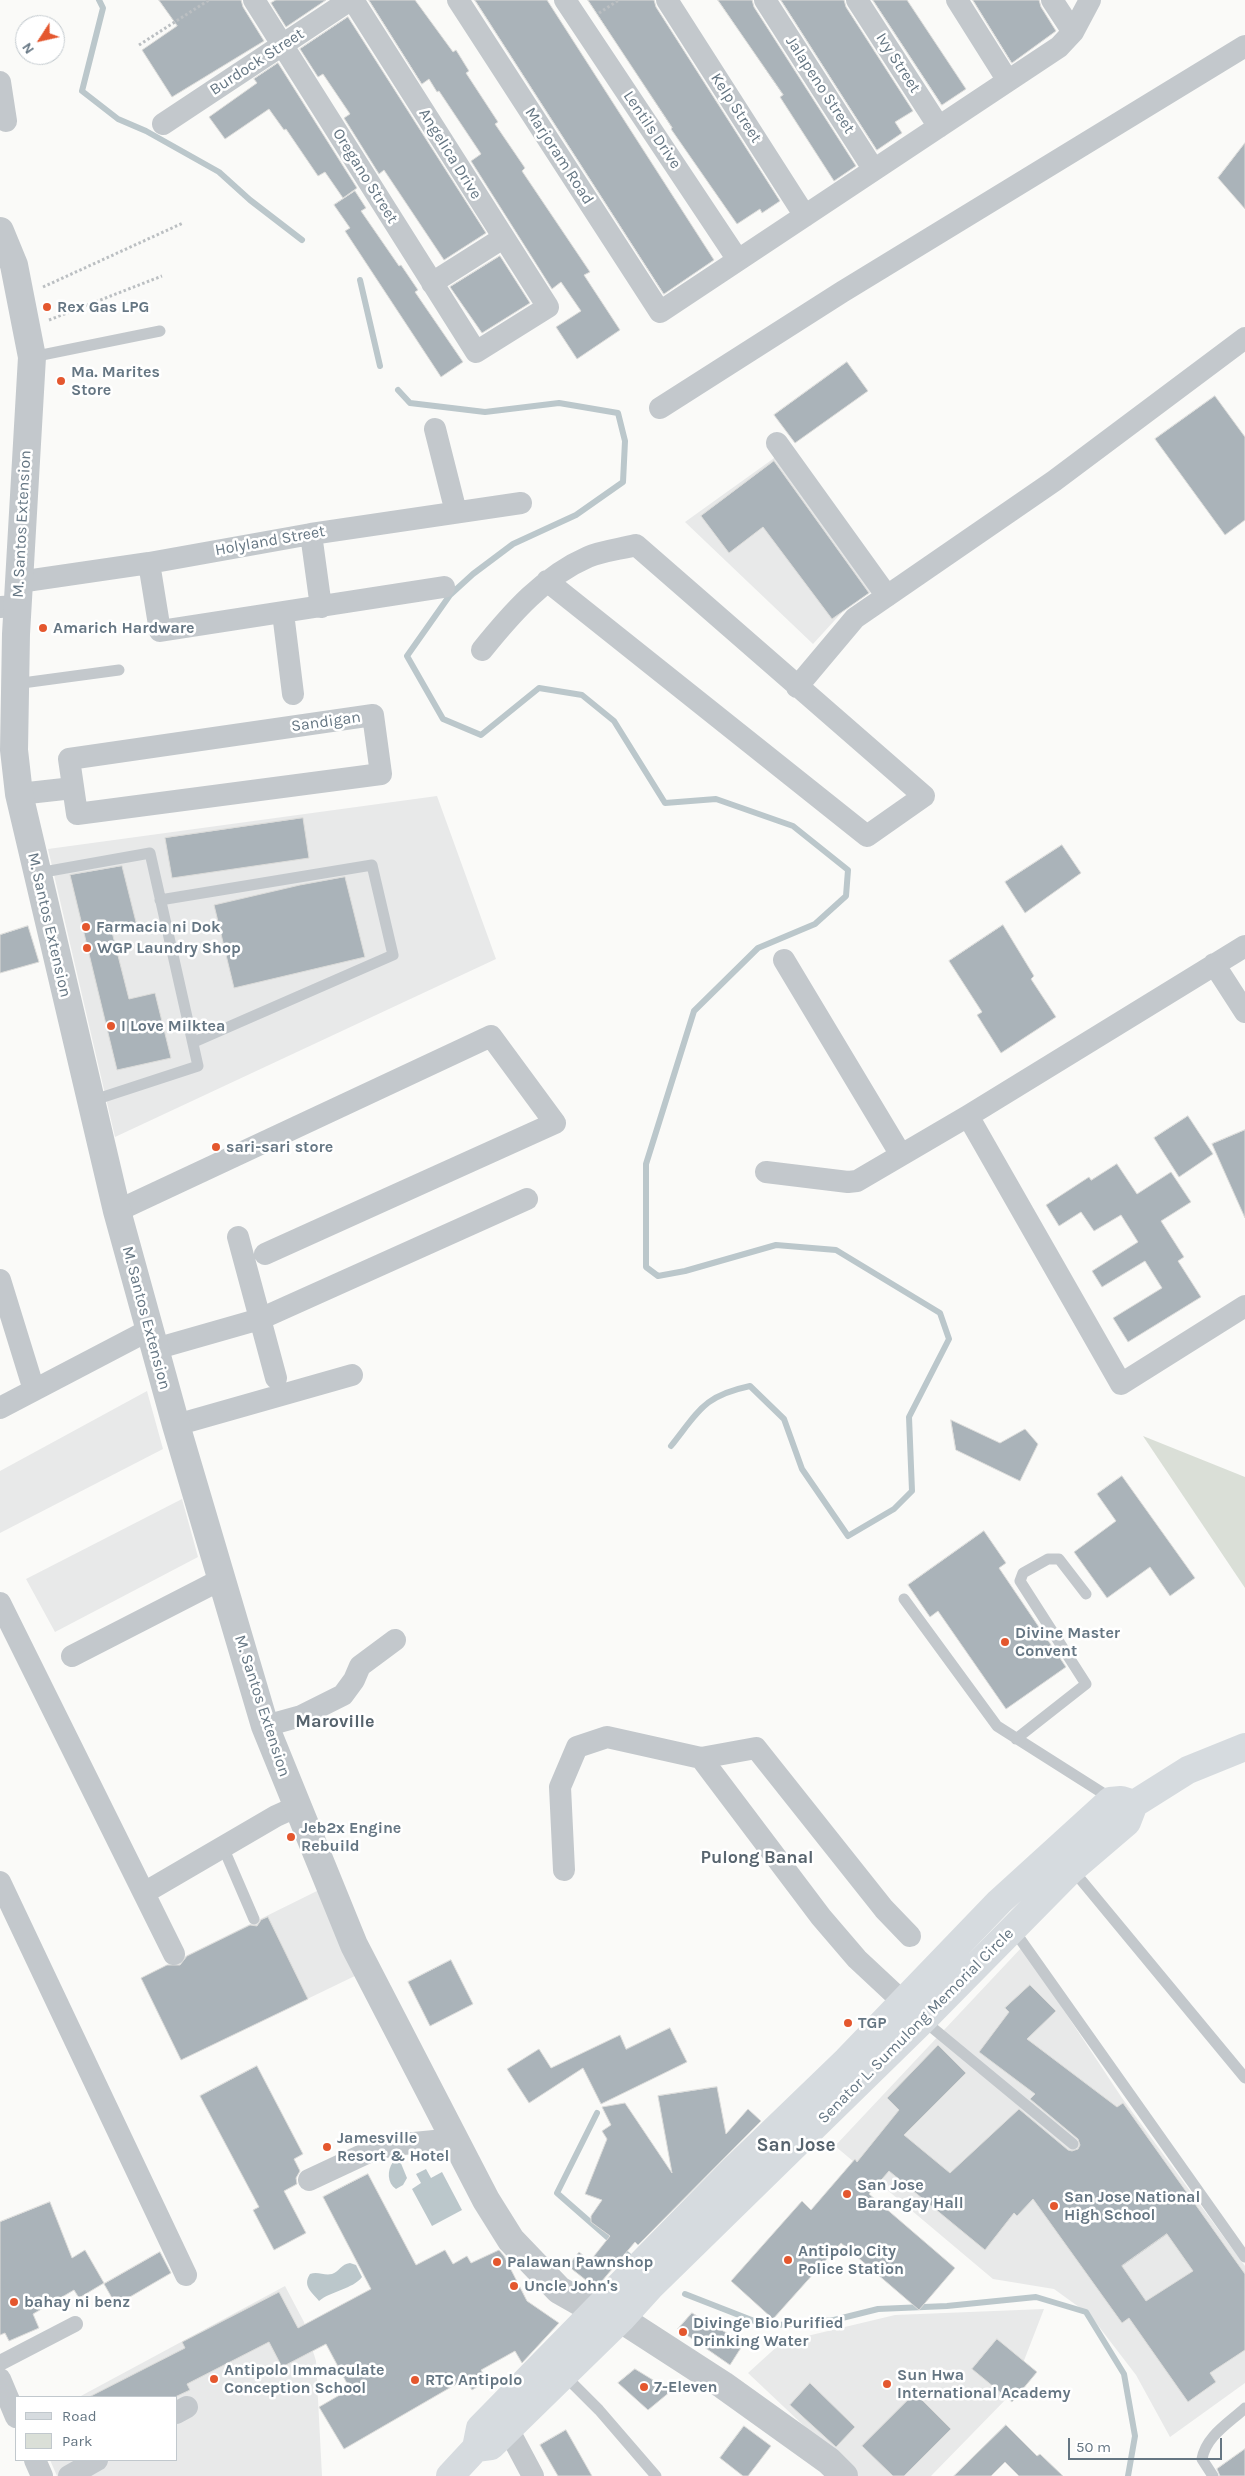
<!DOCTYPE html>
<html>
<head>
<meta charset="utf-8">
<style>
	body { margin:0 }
	#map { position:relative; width:1245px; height:2476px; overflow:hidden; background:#fafaf8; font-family:Karla,sans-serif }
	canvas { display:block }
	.legend { position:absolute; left:15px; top:2396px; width:162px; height:65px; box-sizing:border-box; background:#fff; border:1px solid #c1c8cd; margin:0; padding:6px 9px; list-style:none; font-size:15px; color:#657683 }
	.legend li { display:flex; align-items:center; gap:10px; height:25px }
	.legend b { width:25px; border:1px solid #c1c8cd }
	.north { position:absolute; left:15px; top:15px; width:50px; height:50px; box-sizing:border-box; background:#fff; border:1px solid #c1c8cd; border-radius:50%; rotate:235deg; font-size:14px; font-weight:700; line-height:20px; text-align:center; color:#657683 }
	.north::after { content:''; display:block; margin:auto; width:18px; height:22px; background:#e4572e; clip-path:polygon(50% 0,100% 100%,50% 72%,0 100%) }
	.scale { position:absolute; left:1068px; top:2438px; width:154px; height:22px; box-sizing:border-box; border:2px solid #657683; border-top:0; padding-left:6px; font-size:15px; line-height:18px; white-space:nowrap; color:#657683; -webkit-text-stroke:4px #fff; paint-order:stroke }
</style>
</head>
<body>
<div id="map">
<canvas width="1245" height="2476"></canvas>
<ul class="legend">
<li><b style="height:6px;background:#d6dbdf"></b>Road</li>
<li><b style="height:14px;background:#dadfd7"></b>Park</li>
</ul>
<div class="north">N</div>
<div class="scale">50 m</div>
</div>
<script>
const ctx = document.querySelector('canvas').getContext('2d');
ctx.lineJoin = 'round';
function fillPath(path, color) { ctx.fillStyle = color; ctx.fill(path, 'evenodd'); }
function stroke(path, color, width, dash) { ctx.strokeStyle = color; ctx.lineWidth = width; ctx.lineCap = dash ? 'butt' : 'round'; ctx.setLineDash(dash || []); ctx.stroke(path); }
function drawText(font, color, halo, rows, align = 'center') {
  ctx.font = font + ' Karla,sans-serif'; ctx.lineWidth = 5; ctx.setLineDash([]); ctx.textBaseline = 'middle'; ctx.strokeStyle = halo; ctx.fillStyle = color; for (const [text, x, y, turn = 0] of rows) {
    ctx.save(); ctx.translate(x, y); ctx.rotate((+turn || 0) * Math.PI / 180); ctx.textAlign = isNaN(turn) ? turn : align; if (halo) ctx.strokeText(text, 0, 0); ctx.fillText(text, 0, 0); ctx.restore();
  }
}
const built = new Path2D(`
	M777,456L876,589L845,609L813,644L685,522Z
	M437,796L496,959L115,1137L48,849Z
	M147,1391L163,1449L0,1533V1471Z
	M182,1499L198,1557L55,1632L26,1579Z
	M321,1889L361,1973L181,2060L141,1978Z
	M1022,1947L1122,2098L1245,2266V2383L1170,2437L1136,2375L1090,2315L1054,2289L993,2279L835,2146Z
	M285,2286L304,2322L316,2361L322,2476H57L50,2460H176V2397H79Z
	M1044,2309L1011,2394L931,2476H857L748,2373L782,2342L895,2315Z`);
const green = new Path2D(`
	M1143,1436L1245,1477V1588Z`);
const water = new Path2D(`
	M400,2161L407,2178L403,2185L396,2189C387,2183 387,2170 393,2162Z
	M426,2169L431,2178L442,2172L462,2210L432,2226L412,2189L421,2183L416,2174Z
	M350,2263L356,2265L362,2277C353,2289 331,2291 319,2301C312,2292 302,2286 310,2274C318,2271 324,2276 332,2274C340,2271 341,2264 350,2263Z`);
const stream = new Path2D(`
	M99,0L103,8L82,91L118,119L146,131L219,172L250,200L302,240
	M360,280L380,366
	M398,390L410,403L485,412L559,403L618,413L625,441L623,482L576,515L513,544L473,574L450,595L407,656L443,719L481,735L539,688L582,695L614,721L665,803L716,799L793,826L848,870L846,896L815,924L758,948L694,1011L646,1164V1267L658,1276L685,1271L776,1245L836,1250L940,1313L949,1339L909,1417L912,1491L894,1509L848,1536L802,1469L784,1419L750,1386C703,1396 699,1411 671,1446
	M597,2113L557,2193L630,2257
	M685,2294L767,2326L834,2320L878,2309L947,2306L1036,2297L1086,2312L1124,2374L1135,2436L1128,2476`);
const building = new Path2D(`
	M159,0H241L243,7L264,41L172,97L142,50L177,26Z
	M276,0H326L286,27L271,3Z
	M369,0H415L453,52L456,50L469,71L466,73L498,122L495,124L525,168L522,171L590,272L584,275L620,330L577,359L556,327L581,311L561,282L552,289L471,161L481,154L439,91L437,92L429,79L422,84Z
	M475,0H547L714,260L664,294Z
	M588,0H654L656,7L780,201L762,213L760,209L737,224L671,129L672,128Z
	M718,0H752L754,7L856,166L834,181L780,97L783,95Z
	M781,0H844L846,7L913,111L895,122L902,133L877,150Z
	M873,0H907L966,89L942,105Z
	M973,0H1039L1041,7L1056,31L1012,63Z
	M348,17L486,233L444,260L384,170L379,174L344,118L350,114L323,74L318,77L300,49Z
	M278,63L357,188L343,198L325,172L318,176L286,129L284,130L269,109L225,139L209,117L257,83L254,79Z
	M1245,143V209L1218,178Z
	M355,191L366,208L361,211L399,266L401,265L418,290L415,292L463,362L441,377L345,231L350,228L334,205Z
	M500,256L530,303L482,333L450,287Z
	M847,362L868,391L795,443L774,415Z
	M1215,396L1245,437V520L1225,535L1155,439Z
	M774,461L869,593L832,619L763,527L729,553L701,516Z
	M303,818L309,858L172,878L165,838Z
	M1062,845L1081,873L1025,913L1005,882Z
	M122,866L137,926L112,932L129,999L155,993L171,1058L117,1070L70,875Z
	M345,877L365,957L234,988L214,905L300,885Z
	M1003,925L1034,976L1031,979L1056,1017L1001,1053L977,1015L982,1012L949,961Z
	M28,926L39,962L0,973V935Z
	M1188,1116L1213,1154L1179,1177L1154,1138Z
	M1245,1130V1218L1212,1144Z
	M1117,1164L1137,1194L1171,1172L1191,1202L1161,1221L1184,1257L1178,1261L1201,1297L1128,1342L1113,1318L1162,1288L1145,1261L1102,1287L1092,1271L1138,1242L1121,1215L1094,1231L1081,1212L1059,1226L1046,1205L1089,1177L1091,1180Z
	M951,1420L1000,1443L1025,1429L1038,1444L1020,1481L956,1450Z
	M1122,1476L1195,1578L1170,1596L1150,1567L1107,1598L1074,1552L1116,1521L1097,1494Z
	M984,1531L1006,1563L999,1568L1066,1667L1006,1709L938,1611L930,1617L908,1585Z
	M268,1917L308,1999L181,2060L141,1978L167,1965H180L187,1956L250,1925L257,1926L261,1920Z
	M451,1960L473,2004L430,2026L408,1982Z
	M1030,1985L1056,2011L1027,2039L1117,2107L1123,2103L1245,2274V2350L1210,2373L1216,2382L1188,2402L1129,2318L1122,2323L1033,2199L1017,2216L1014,2213L985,2250L889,2171L869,2194L955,2268L919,2310L841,2243L773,2319L731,2281L802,2201L811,2210L855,2159L857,2162L899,2110L887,2098L938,2045L966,2073L904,2135L950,2173L1019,2109L1068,2150L1072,2151L1078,2149L1080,2145L1078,2139L1030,2099L1035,2094L979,2052L1009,2012L1005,2008ZM1167,2234L1193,2271L1146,2301L1122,2266Z
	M670,2028L687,2062L601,2104L583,2068L529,2103L507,2069L539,2049L551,2068L620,2035L626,2049Z
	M257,2066L303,2154L294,2159L300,2171L296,2178L297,2184L284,2191L306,2233L274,2250L253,2210L259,2207L200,2096Z
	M717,2087L726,2134L748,2109L761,2121L638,2245L635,2242L596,2288L568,2266L579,2252L590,2261L610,2236L591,2222V2216L602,2200L585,2194L607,2139L602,2131L611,2125L602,2107L625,2103L672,2173L658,2096Z
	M368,2174L416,2265L445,2250L453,2264L467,2256L471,2263L499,2250L504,2256L527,2301L559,2323L522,2363L515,2351L481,2370L487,2381L472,2390L465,2379L344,2449L319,2407L350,2389L326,2344L282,2367L269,2342L187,2384L190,2390L175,2397H89L185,2348L182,2342L279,2292L298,2328L371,2289L323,2197Z
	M50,2202L72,2258L85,2250L104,2283L79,2298L74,2290L33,2314L39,2328L9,2341L5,2333L0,2335V2222Z
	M160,2252L171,2273L116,2305L104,2284Z
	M692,2313L744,2343L730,2365L678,2329Z
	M997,2339L1037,2372L1012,2402L972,2369Z
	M635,2369L671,2391L648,2410L618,2383Z
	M810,2383L855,2427L836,2447L790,2405Z
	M915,2393L951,2429L904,2476H893L862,2446Z
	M1006,2425L1037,2456L1040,2454L1063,2476H1019L1005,2462L991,2476H954Z
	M744,2426L771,2446L748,2476H743L720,2458Z
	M566,2430L592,2476H558L540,2445Z
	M1245,2449V2476H1220L1217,2469Z`);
const path = new Path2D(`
	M599,13L619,0
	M139,45L209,0
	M43,287L183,223
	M49,320L162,276`);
const service = new Path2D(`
	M32,357L160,331
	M15,684L119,670
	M38,873L150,853L198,1066L91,1101
	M160,900L372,865L393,955L194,1042
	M904,1599L997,1726L1101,1792L1110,1801
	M1016,1739L1086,1684L1020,1581L1023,1573L1048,1559H1059L1086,1594
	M223,1847L254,1919
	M1072,1869L1245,2078
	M1013,1929L1245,2257
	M923,2020L1073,2144
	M564,2375L599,2410L656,2476
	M1213,2476L1202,2459C1206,2436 1229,2423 1245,2408`);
const pedestrian = new Path2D(`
	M0,2363L75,2324`);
const minor = new Path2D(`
	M254,0L476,352L548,307L353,0
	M458,0L660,312L1059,47L1073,32L1090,0
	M565,0L738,260
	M667,0L805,216
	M765,0L874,170
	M857,0L939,127
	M957,0L1008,81
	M1052,0L1073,32
	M0,82L6,121
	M163,124L350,0
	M432,283L503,238
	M660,408L842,292L1245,46
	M435,429L456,512
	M777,443L887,596
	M311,534L321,607
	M149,563L160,631L444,587
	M19,582L149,563L311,534L521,503
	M0,607L18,606
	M283,613L293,694
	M482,650C511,614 544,576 588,557C602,551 621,549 636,545L924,796L867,836L547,581
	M797,687L855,618L1054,481L1245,338
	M373,715L381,774L77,814L69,759Z
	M19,794L73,788
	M784,960L901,1155
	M1214,964L1245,1012
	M968,1116L1121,1384L1245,1306
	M766,1172L848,1182L857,1181L968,1116L1245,946
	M117,1211L491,1036L555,1123L265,1254
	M238,1237L276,1378
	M0,1280L34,1390
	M155,1349L260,1319L527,1199
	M0,1408L149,1330
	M176,1425L352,1375
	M0,1603L174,1954
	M72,1656L222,1579
	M265,1726L301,1716L343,1695L354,1680L360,1666L395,1640
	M701,1758L821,1917L857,1959L902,2001
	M564,1870L560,1787L577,1747L607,1737L701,1758L756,1748L884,1909L910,1936
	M0,1882L186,2275
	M144,1893L276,1816L296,1807
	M309,2180L371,2151L393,2145L455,2139
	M0,2379L16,2417
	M176,2413L187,2407
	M508,2429L533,2476
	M35,2460L42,2476
	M69,2476L97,2460`);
const tertiary = new Path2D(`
	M0,231L14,265L32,357L16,634L14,750L19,794L117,1211L176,1425L265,1726L354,1945L486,2200L511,2240L559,2290L596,2311
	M621,2319L723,2385L829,2461L844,2476`);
const primary = new Path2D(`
	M476,2448L491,2446L621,2319L650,2287L923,2020L1072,1869L1127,1822L1134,1804L1188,1770L1245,1747
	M450,2476L476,2448L480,2428L734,2169L847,2060L999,1902L1110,1801L1121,1800L1134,1804`);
const markers = [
	[47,307,5,"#e4572e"],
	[61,381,5,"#e4572e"],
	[43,628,5,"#e4572e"],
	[86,927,5,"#e4572e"],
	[87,948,5,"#e4572e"],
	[111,1026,5,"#e4572e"],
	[216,1147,5,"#e4572e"],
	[1005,1642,5,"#e4572e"],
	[291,1837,5,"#e4572e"],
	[848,2023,5,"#e4572e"],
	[327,2147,5,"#e4572e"],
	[847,2194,5,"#e4572e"],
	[1054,2206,5,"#e4572e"],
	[788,2260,5,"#e4572e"],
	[497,2262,5,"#e4572e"],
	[514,2286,5,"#e4572e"],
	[14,2302,5,"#e4572e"],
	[683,2332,5,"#e4572e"],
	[214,2379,5,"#e4572e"],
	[415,2380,5,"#e4572e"],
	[887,2384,5,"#e4572e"],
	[644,2387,5,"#e4572e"]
];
const streetNames = [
	["Burdock Street",257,62,-33],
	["Ivy Street",898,63,57],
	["Jalapeno Street",820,85,57],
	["Kelp Street",736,108,57],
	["Lentils Drive",652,130,56],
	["Angelica Drive",450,154,58],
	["Marjoram Road",559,156,57],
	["Oregano Street",365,176,58],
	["M. Santos Extension",22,524,-87],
	["Holyland Street",270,541,-10],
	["Sandigan",326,722,-8],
	["M. Santos Extension",49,925,77],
	["M. Santos Extension",146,1318,75],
	["M. Santos Extension",262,1706,72],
	["Senator L. Sumulong Memorial Circle",916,2026,-45]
];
const poiNames = [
	["Rex Gas LPG",57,307],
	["Ma. Marites",71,372],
	["Store",71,390],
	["Amarich Hardware",53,628],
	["Farmacia ni Dok",96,927],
	["WGP Laundry Shop",97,948],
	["I Love Milktea",121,1026],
	["sari-sari store",226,1147],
	["Divine Master",1015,1633],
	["Convent",1015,1651],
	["Jeb2x Engine",301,1828],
	["Rebuild",301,1846],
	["TGP",858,2023],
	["Jamesville",337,2138],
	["Resort & Hotel",337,2156],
	["San Jose",857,2185],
	["Barangay Hall",857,2203],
	["San Jose National",1064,2197],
	["High School",1064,2215],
	["Antipolo City",798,2251],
	["Police Station",798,2269],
	["Palawan Pawnshop",507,2262],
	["Uncle John's",524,2286],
	["bahay ni benz",24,2302],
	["Divinge Bio Purified",693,2323],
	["Drinking Water",693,2341],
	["Antipolo Immaculate",224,2370],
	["Conception School",224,2388],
	["Sun Hwa",897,2375],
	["International Academy",897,2393],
	["RTC Antipolo",425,2380],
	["7-Eleven",654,2387]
];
const neighbourhoodNames = [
	["Maroville",335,1722],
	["Pulong Banal",757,1858]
];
const quarterNames = [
	["San Jose",796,2146]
];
fillPath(built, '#e8e9e9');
fillPath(green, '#dadfd7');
fillPath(water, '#bbc7cb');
stroke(stream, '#bbc7cb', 6);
fillPath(building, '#aab3b9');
stroke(building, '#dcdcda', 1);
stroke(path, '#bbbfc2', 3, [2.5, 2.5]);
stroke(service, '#c3c8cc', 11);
stroke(pedestrian, '#c3c8cc', 16);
stroke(minor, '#c3c8cc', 22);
stroke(tertiary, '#c3c8cc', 28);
stroke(primary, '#d6dbdf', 28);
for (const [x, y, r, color] of markers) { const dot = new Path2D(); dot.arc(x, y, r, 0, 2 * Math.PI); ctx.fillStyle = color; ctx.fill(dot); stroke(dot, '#fff', 2); }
drawText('16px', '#657683', '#fff', streetNames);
drawText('bold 16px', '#657683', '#fff', poiNames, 'left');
drawText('bold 18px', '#57646e', '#fff', neighbourhoodNames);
drawText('bold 19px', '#57646e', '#fff', quarterNames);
</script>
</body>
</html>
